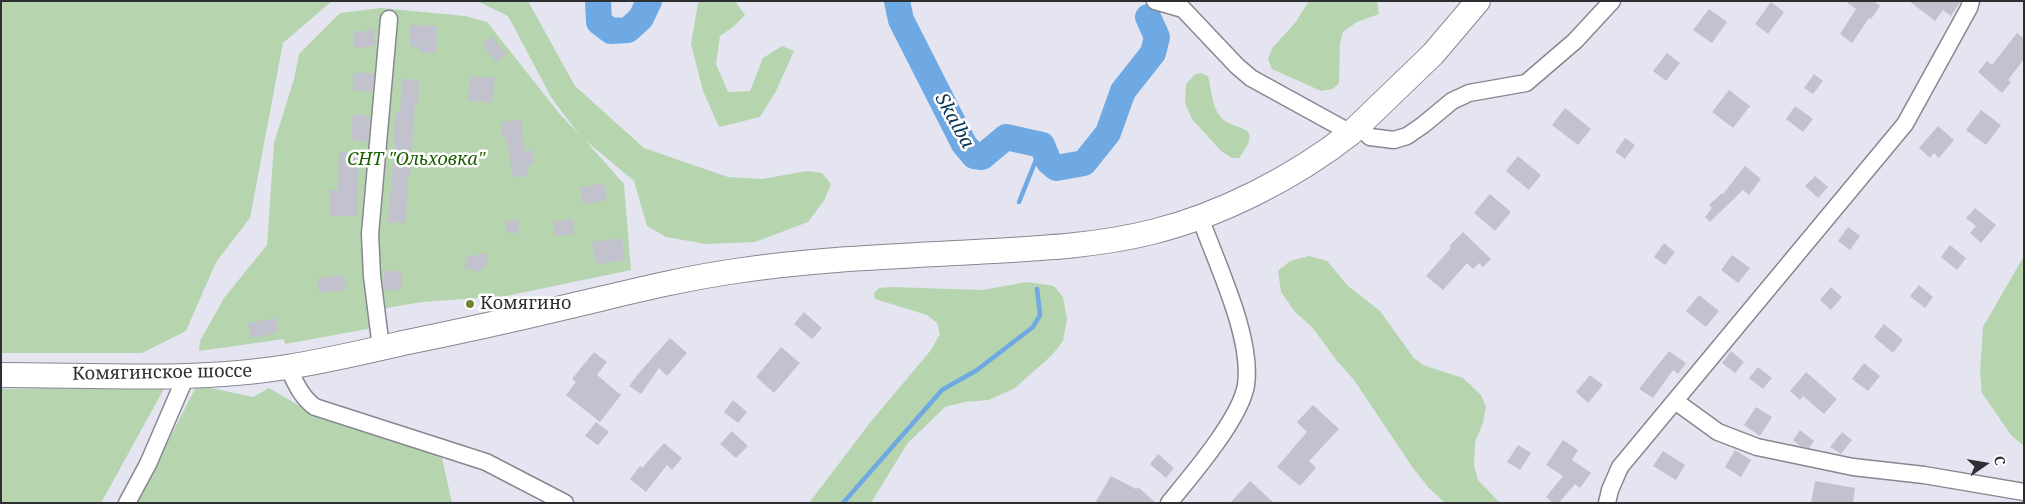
<!DOCTYPE html>
<html>
<head>
<meta charset="utf-8">
<style>
	body { margin:0 }
	#map { position:relative; width:2025px; height:504px; overflow:hidden; background:#e4e5f1; font-family:"Noto Serif",serif }
	canvas { display:block }
	.frame { position:absolute; inset:0; border:2px solid #2e2f33; pointer-events:none }
	.north { position:absolute; left:1960px; top:439px; width:50px; height:50px; -webkit-text-stroke:4px #fff; paint-order:stroke; rotate:77deg; font-size:14px; font-weight:700; line-height:20px; text-align:center; color:#2e2f33 }
	.north::after { content:''; display:block; margin:auto; width:18px; height:22px; background:#2e2f33; clip-path:polygon(50% 0,100% 100%,50% 72%,0 100%) }
</style>
</head>
<body>
<div id="map">
<canvas width="2025" height="504"></canvas>
<div class="frame"></div>
<div class="north">С</div>
</div>
<script>
const ctx = document.querySelector('canvas').getContext('2d');
ctx.lineJoin = 'round';
function fillPath(path, color) { ctx.fillStyle = color; ctx.fill(path, 'evenodd'); }
function stroke(path, color, width, dash) { ctx.strokeStyle = color; ctx.lineWidth = width; ctx.lineCap = dash ? 'butt' : 'round'; ctx.setLineDash(dash || []); ctx.stroke(path); }
function drawText(font, color, halo, rows, align = 'center') {
  ctx.font = font + ' "Noto Serif",serif'; ctx.lineWidth = 5; ctx.setLineDash([]); ctx.textBaseline = 'middle'; ctx.strokeStyle = halo; ctx.fillStyle = color; for (const [text, x, y, turn = 0] of rows) {
    ctx.save(); ctx.translate(x, y); ctx.rotate((+turn || 0) * Math.PI / 180); ctx.textAlign = isNaN(turn) ? turn : align; if (halo) ctx.strokeText(text, 0, 0); ctx.fillText(text, 0, 0); ctx.restore();
  }
}
const green = new Path2D(`
	M1,1H332L283,43L250,218L216,262L186,331L142,353H1Z
	M477,1H528L575,86L644,148L728,177L762,179L807,171L822,173L831,184L825,199L808,222L755,242L706,244L666,237L647,226L634,181L585,140L624,184L631,270L506,296L422,302L381,309L373,328L285,344L284,339L199,351L200,341L224,298L267,245L274,143L294,79L299,54L340,13L381,8L465,16L487,22L559,113L580,136L551,97L508,16Z
	M700,1H735L745,15L733,27L720,36L716,64L728,92L750,91L763,58L782,46L794,51L776,91L760,117L719,127L703,91L691,44L698,3Z
	M1309,1H1377L1379,14L1357,22L1343,32L1340,43L1339,83L1333,89L1321,91L1272,69L1268,59L1273,47L1295,23Z
	M1201,73L1208,76C1211,88 1212,105 1219,115C1231,133 1268,121 1239,158H1232L1221,151L1192,119L1185,103L1186,84L1195,74Z
	M1309,256L1327,261L1348,286L1380,311L1413,357L1423,365L1463,378L1481,395L1486,407L1483,423L1475,442L1474,465L1478,480L1500,503H1445L1428,487L1413,468L1354,380L1337,361L1312,327L1295,312L1281,292L1278,271L1290,261Z
	M2024,256V446L2011,435L1982,393L1980,372L1983,327Z
	M1027,282L1054,286L1063,297L1067,319L1063,341L1052,355L1015,388L989,400L965,402L945,407L907,444L871,503H809L869,424L931,350L940,334L937,323L927,315L875,299L874,293L879,288L892,287L982,290Z
	M166,385L101,503H1V389Z
	M197,385L253,397L269,388L308,411L442,458L452,503H136Z`);
const stream = new Path2D(`
	M1019,202L1042,145
	M843,503L942,390L977,370L1033,327L1040,315L1037,289`);
const river = new Path2D(`
	M598,1L599,22L611,31L628,30L641,18L649,1
	M897,1L901,20L964,144L974,156L982,157L1006,137L1042,145L1049,162L1056,168L1084,163L1108,133L1123,91L1153,53L1157,37L1148,17`);
const building = new Path2D(`
	M1845,1H1873L1880,6L1871,19L1869,18L1852,43L1840,34L1856,9Z
	M1909,1H1961L1951,16L1943,10L1935,21Z
	M1771,2L1784,12L1768,34L1755,24Z
	M1709,9L1727,22L1712,43L1693,30Z
	M410,25L437,26L436,53L420,52V47L410,46Z
	M374,30L375,46L354,48L353,32Z
	M2017,33L2024,39V59L2008,80L2011,82L2002,93L1978,72L1987,61L1992,65Z
	M492,36L506,54L496,62L482,44Z
	M1667,53L1680,63L1666,81L1653,71Z
	M353,73H374L373,91H353Z
	M1814,74L1823,81L1813,94L1804,88Z
	M470,76L495,78L492,103L468,100Z
	M402,79L419,80L418,104H415L410,176H408L406,223L388,222L395,141H393L396,112L400,113Z
	M1729,90L1750,106L1733,128L1712,112Z
	M1795,106L1813,119L1803,132L1786,119Z
	M1565,108L1591,129L1578,145L1552,125Z
	M1981,110L2001,125L1986,145L1966,130Z
	M353,114L370,116L368,142L351,140Z
	M521,120L524,151L532,150L534,165L526,167L528,175L513,178L506,137H502L501,122Z
	M1938,126L1954,140L1939,158L1934,153L1930,158L1919,148Z
	M1625,138L1635,145L1625,159L1615,152Z
	M339,152L359,153L357,216H330V190H338Z
	M1518,156L1541,175L1529,190L1506,171Z
	M1745,166L1761,179L1749,195L1743,190L1710,222L1705,217L1712,208L1709,205L1722,193L1723,194Z
	M1815,176L1828,187L1818,198L1805,186Z
	M604,183L607,200L583,204L580,187Z
	M1490,194L1511,212L1495,231L1474,213Z
	M1975,208L1996,225L1981,243L1970,233L1976,226L1966,218Z
	M573,219L574,234L555,236L554,221Z
	M518,220L519,233H507L506,221Z
	M1848,227L1860,236L1850,250L1838,241Z
	M1463,232L1491,259L1483,267L1479,263L1473,269L1467,263L1443,290L1426,276L1451,248L1449,246Z
	M622,238L625,260L596,264L592,242Z
	M1664,243L1675,252L1665,265L1654,257Z
	M1950,245L1966,258L1957,270L1941,257Z
	M487,253V264L477,274L474,269L465,271V257Z
	M1732,255L1750,268L1738,283L1721,270Z
	M384,271H402V290H384Z
	M344,275L346,290L319,293L317,278Z
	M1919,285L1933,297L1925,308L1910,296Z
	M1831,287L1842,297L1831,310L1820,300Z
	M1699,295L1719,311L1706,327L1686,311Z
	M804,312L822,328L812,339L794,324Z
	M276,318L278,333L251,338L248,323Z
	M1884,324L1903,340L1893,353L1874,337Z
	M670,338L687,353L667,376L659,368L641,394L629,386L638,374Z
	M781,347L800,363L774,393L756,377Z
	M1669,351L1686,363L1678,374L1673,370L1653,398L1639,389Z
	M1731,351L1744,362L1735,373L1722,363Z
	M594,352L607,362L597,375L621,395L600,422L566,395L576,382L572,379Z
	M1864,363L1880,376L1868,391L1852,379Z
	M1758,367L1772,378L1763,389L1749,378Z
	M1806,372L1837,399L1824,414L1803,396L1800,400L1790,391Z
	M1590,375L1603,385L1588,403L1576,392Z
	M733,400L747,412L738,423L724,412Z
	M1313,405L1339,429L1309,461L1316,468L1300,486L1277,467L1307,432L1297,422Z
	M1756,407L1772,417L1760,436L1744,425Z
	M596,422L609,432L598,445L585,436Z
	M1800,430L1814,441L1809,448L1800,446L1793,440Z
	M732,431L748,446L736,458L720,444Z
	M1842,432L1852,440L1841,454L1830,447Z
	M1563,440L1578,450L1572,460L1591,473L1580,488L1575,484L1559,503H1553L1546,497L1563,476L1546,465Z
	M664,443L682,458L672,470L667,465L646,492L630,479L640,466L642,468Z
	M1518,445L1531,453L1520,470L1507,462Z
	M1735,450L1751,460L1741,477L1725,467Z
	M1663,451L1685,465L1676,480L1653,466Z
	M1158,454L1174,468L1166,478L1150,464Z
	M1111,476L1136,489L1138,487L1156,503H1095Z
	M1250,481L1274,503H1230Z
	M1815,481L1855,488L1853,503H1811Z`);
const street = new Path2D(`
	M1155,1L1183,9L1237,66L1251,78L1351,133
	M1359,126L1370,137L1394,140L1407,136L1423,125L1452,101L1469,93L1526,83L1575,41L1612,1
	M381,348L372,276L370,234L389,19
	M288,367C295,382 301,397 315,407L486,462L565,503
	M1675,401L1718,432L1757,447L1853,467L1924,475L2024,492
	M127,503L148,464L186,376
	M1169,503C1191,476 1241,418 1246,385C1253,337 1216,263 1200,217
	M1607,503L1610,490L1620,467L1905,124L1969,8L1971,1`);
const secondary = new Path2D(`
	M1,375C96,375 193,382 287,367C326,361 364,352 403,343C457,332 512,320 566,307C622,294 679,279 736,271C821,258 908,256 993,251C1046,248 1100,245 1152,232C1221,215 1295,177 1351,133L1433,54L1478,1`);
const markers = [
	[470,304,5,"#758432"]
];
const parkNames = [
	["СНТ \"Ольховка\"",416,160]
];
const poiNames = [
	["Комягино",480,304]
];
const streetNames = [
	["Комягинское шоссе",162,373,-1]
];
const waterNames = [
	["Skalba",954,121,61]
];
fillPath(green, '#b6d5ae');
stroke(stream, '#6fa9e3', 4.5);
stroke(river, '#6fa9e3', 26);
fillPath(building, '#c1c2ce');
stroke(street, '#868792', 19);
stroke(secondary, '#868792', 26);
stroke(street, '#fff', 16);
stroke(secondary, '#fff', 24);
for (const [x, y, r, color] of markers) { const dot = new Path2D(); dot.arc(x, y, r, 0, 2 * Math.PI); ctx.fillStyle = color; ctx.fill(dot); stroke(dot, '#fff', 2); }
drawText('italic 18px', '#1c5f00', '#fff', parkNames);
drawText('18px', '#2e2f33', '#fff', poiNames, 'left');
drawText('18px', '#2e2f33', '#fff', streetNames);
drawText('italic 19px', '#0a355a', '#fff', waterNames);
</script>
</body>
</html>
